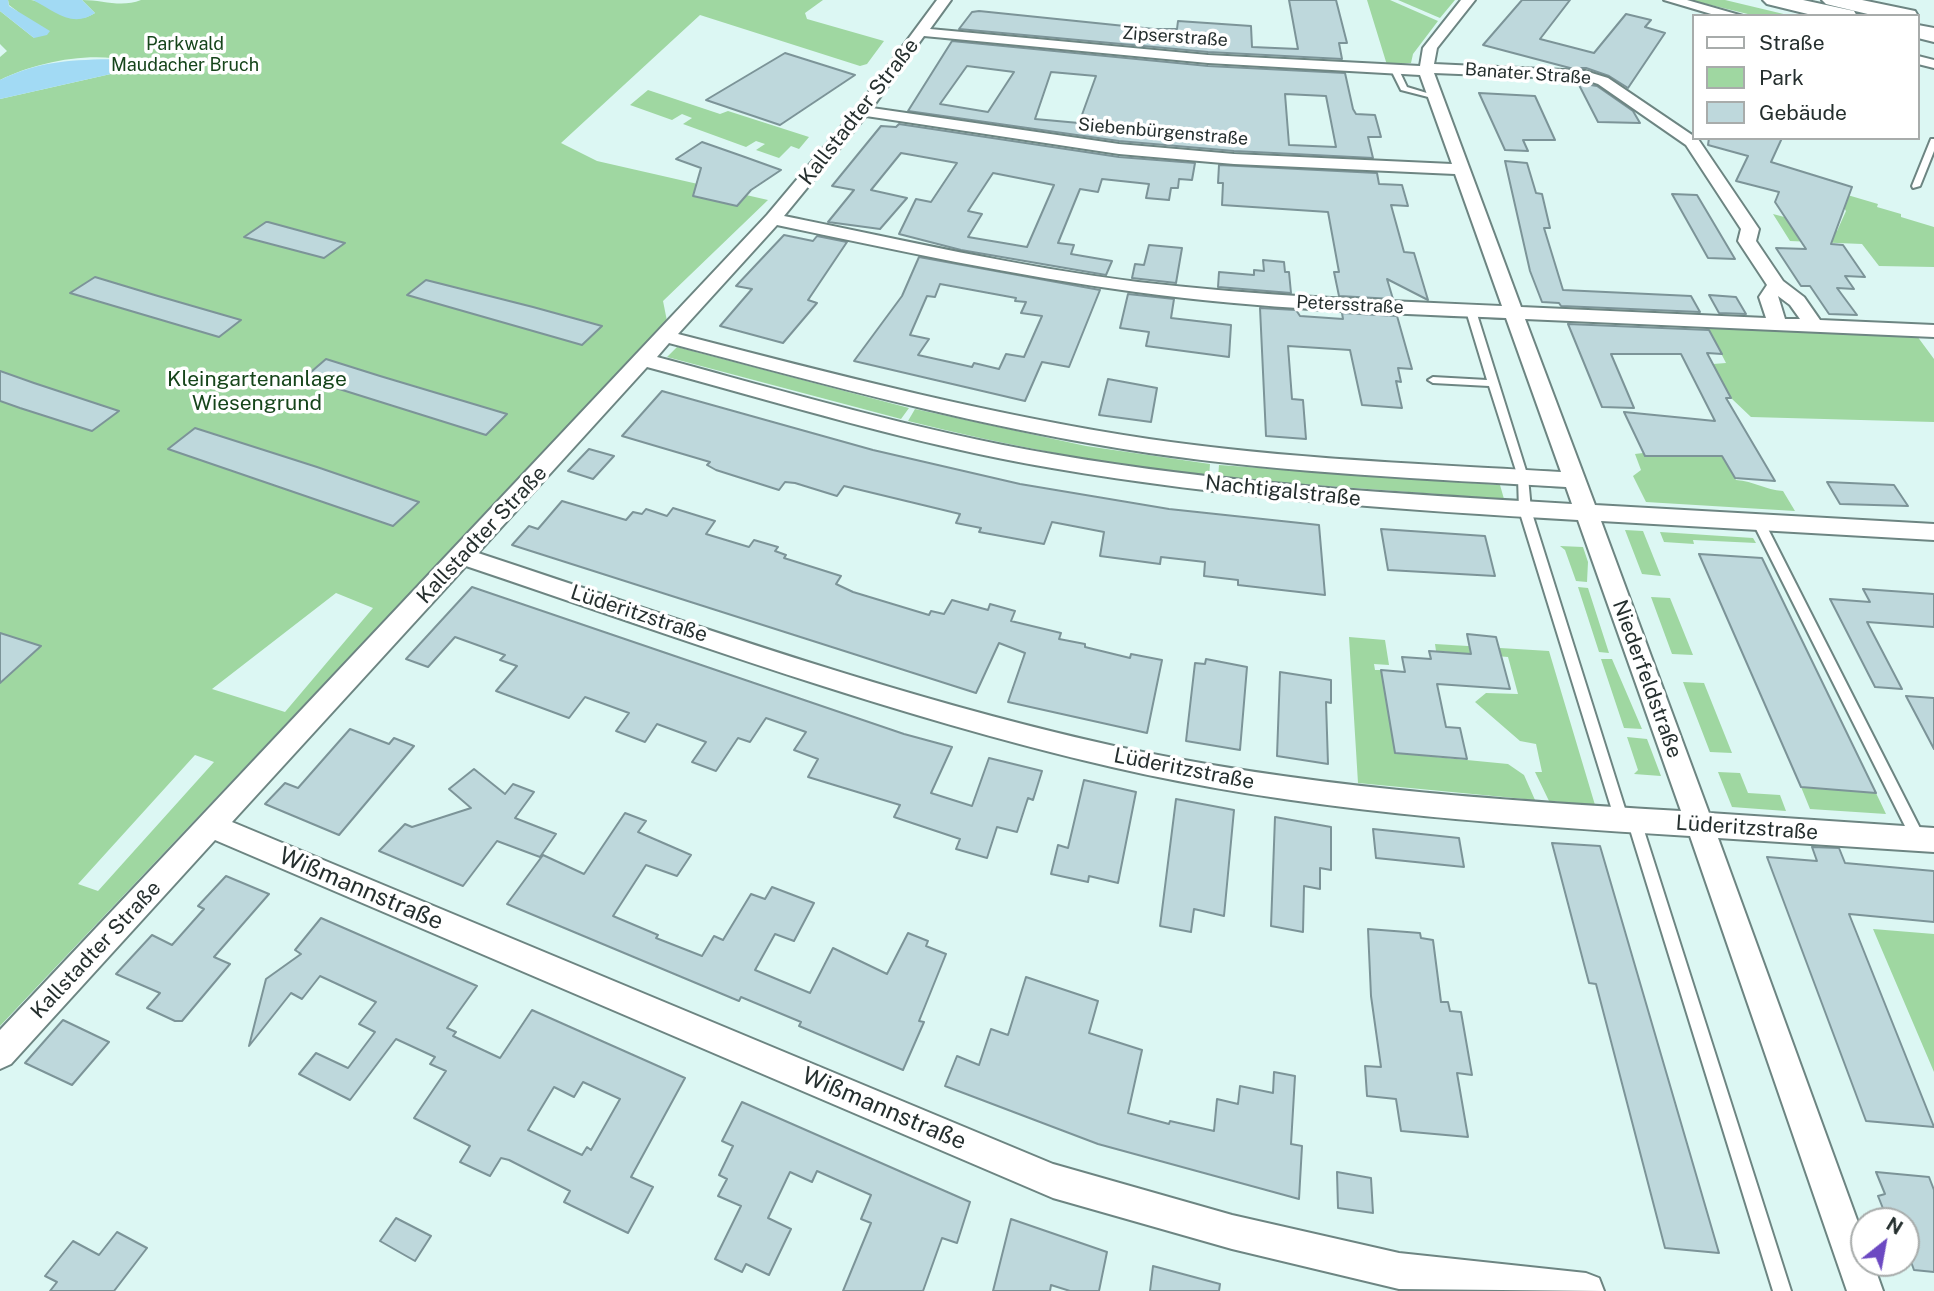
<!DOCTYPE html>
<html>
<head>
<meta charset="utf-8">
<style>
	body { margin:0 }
	#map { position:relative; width:1934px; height:1291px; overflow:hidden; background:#dcf7f3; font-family:"Public Sans",sans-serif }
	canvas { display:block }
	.legend { position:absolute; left:1692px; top:14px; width:228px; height:126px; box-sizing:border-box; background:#fff; border:2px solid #a8acab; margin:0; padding:9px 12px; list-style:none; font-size:21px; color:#252f2e }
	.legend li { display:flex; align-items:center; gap:14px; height:35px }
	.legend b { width:35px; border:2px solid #a8acab }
	.north { position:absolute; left:1850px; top:1207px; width:70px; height:70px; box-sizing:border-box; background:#fff; border:2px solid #a8acab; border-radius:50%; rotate:31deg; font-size:19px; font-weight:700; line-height:28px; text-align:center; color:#252f2e }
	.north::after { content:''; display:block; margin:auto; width:24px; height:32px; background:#6c49c2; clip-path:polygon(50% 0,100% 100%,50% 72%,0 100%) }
</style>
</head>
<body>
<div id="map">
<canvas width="1934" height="1291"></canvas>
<ul class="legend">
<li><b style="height:9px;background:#fff"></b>Straße</li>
<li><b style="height:19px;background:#9fd7a1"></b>Park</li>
<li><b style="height:19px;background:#bed8dc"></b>Gebäude</li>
</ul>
<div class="north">N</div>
</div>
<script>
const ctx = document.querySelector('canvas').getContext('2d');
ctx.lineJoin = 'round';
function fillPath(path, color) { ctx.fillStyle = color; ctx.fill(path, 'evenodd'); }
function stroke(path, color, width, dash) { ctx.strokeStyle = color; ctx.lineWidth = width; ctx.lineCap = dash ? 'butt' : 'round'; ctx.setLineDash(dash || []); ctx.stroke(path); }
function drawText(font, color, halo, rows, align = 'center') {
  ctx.font = font + ' "Public Sans",sans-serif'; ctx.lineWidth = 7; ctx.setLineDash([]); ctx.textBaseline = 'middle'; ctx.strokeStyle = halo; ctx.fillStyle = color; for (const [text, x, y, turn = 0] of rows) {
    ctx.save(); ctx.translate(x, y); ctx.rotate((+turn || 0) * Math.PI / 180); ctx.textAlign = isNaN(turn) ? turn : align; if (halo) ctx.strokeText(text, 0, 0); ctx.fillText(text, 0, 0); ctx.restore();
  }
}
const green = new Path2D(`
	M8,0C16,0 24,0 31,0C51,3 71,29 95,13L82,0C103,0 121,8 141,0H823L805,13L807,19L884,41L867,64L860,66L700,15L561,143L597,161L768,200L663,301L667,321L0,1026V99L124,71L130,61C90,51 36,62 0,80V57L7,51L0,44V11L34,38L17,11L9,5ZM336,593L373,608L285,712L212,689ZM195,755L214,762L98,891L78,884Z
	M1367,0H1390L1438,21L1413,54L1411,63L1387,65Z
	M1398,0H1455L1440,18Z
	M1690,0H1725L1792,16H1756Z
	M648,90L720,114L728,111L809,137L799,149L791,146L779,158L756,150L765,144L756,141L746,147L683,124L692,118L682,114L672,120L630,105Z
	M1834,191L1878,204L1877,207L1901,214V217L1934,227V267L1879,266L1862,244L1790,241L1773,214L1837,231L1846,211Z
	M1708,328L1917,336L1934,359V422L1751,417L1731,398L1713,364L1726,363Z
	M677,347L909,408L901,419L667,357Z
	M915,409L1086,446L1210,464L1209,477C1108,464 1007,446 908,421Z
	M1643,453L1645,456H1722L1736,480C1754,481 1765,490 1783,491L1795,511L1646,502L1633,476L1641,470L1635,454Z
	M1219,465L1500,485L1504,499L1218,478Z
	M1625,530L1643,531L1661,576L1642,574Z
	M1660,532L1753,538L1756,543L1693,540L1694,544L1664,542Z
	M1560,546L1583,547L1588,562L1587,582L1576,581L1565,550Z
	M1578,587L1588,588L1609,653L1599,652Z
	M1651,597L1670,598L1693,655L1672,654Z
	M1349,637L1385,640L1389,665L1374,664L1375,670H1381L1395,753L1508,764L1524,775L1535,800L1358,783Z
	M1435,644L1549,651L1595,805L1549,801L1535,772H1542L1536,744L1520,741L1475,702L1486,693L1518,694L1508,657L1436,651Z
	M1601,659H1612L1642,729L1624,728Z
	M1683,682L1704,683L1732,753L1710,752Z
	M1627,737L1647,739L1661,776L1634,774L1638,770Z
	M1718,772L1740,773L1748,793L1780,795L1786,811L1732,807Z
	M1801,787L1876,793L1886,814L1810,809Z
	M1873,929L1934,934V1072Z`);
const water = new Path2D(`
	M0,0H8L9,6L50,31L47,35L34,38L0,11Z
	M33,0H82L95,13C72,29 53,10 33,0Z
	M117,59L130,61L124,71L0,99V80C41,60 73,60 117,59Z`);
const building = new Path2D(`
	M1289,0H1336L1347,43H1339L1342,59L1208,52L959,29L972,12L979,11L1154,29H1177L1178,21L1251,26L1252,47L1298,49Z
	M1522,0H1570L1540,39L1594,53L1626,14L1651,20L1645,27L1665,33L1628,88L1609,76L1586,68H1570L1483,45Z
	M952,41L1208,66L1345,73L1353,109L1356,114L1375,115L1381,137H1368L1373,158L1234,151L1119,141L908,111ZM967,66L1014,72L988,112L940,104ZM1051,72L1096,76L1079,123L1035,119ZM1285,94L1326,96L1336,147L1289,145Z
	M785,53L855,75L780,125L706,100Z
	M1578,83L1597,86L1633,111L1640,123L1598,122Z
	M1479,93L1535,96L1555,140H1523L1528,151L1505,150Z
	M899,124L1119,157L1195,163L1192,180L1179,179L1178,188H1171L1169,200L1146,198L1149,184L1102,179L1098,192L1080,189L1058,243L1074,245L1071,254L1112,261L1106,275L961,250L899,234L916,199L931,202L957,163L901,153L871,190L907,198L880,229L828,222L854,190L832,186L881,126L896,127ZM993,173L1054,185L1027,247L968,237L982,214L968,211Z
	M1709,138H1782L1771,162L1852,187L1831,244L1843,245L1865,277L1845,276L1854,289L1837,288L1857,315L1829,314L1810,286H1801L1776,248L1806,249L1775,202L1779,192L1736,181L1748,156L1708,145Z
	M702,142L742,156L781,170L751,190L737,206L693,196L701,168L676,159Z
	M1505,161L1527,163L1536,193L1542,194L1550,228H1544L1563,290L1691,296L1700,312L1561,306L1559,303L1542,302L1530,271Z
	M1219,165L1377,173L1379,184L1402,185L1408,206L1391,205L1404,252L1414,253L1428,300L1387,279L1393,299L1339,296L1334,272H1339L1328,212L1222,205L1223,183H1218Z
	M1672,194L1697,195L1735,259L1708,258Z
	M266,222H268L345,243L324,258L244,237Z
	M784,235L813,241L817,236L847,242L808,300L817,303L783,343L720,326L752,289L736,286Z
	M1149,245L1182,248L1176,283L1132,278L1135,264L1144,265Z
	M919,257L1100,290L1069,367L1042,362L1025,401L854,361L902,296ZM940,284L1016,298L1015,301L1026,302L1021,313L1042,316L1024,357L1006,354L999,369L974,363L972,367L918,355L929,339L910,335L927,296L935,297Z
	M1263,260L1284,262L1285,272H1289L1291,293L1218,287L1219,272L1254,275V270L1264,271Z
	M95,277L158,296L241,320L219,337L70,293Z
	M426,280L533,307L602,326L582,345L407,295Z
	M1128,294L1174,299L1171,318L1231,325L1229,357L1146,346L1149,332L1120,328Z
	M1709,295L1736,297L1746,314L1719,313Z
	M1260,308L1296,310L1300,316L1343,319L1342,313L1397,316L1412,369L1398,368L1401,382L1396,381L1402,408L1362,405L1350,350L1288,346L1292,399L1303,400L1306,439L1266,436Z
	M1568,324L1709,330L1722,354L1707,353L1731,398H1726L1775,481L1735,478L1722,456H1645L1624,412L1715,421L1681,354H1611L1634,408L1602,407Z
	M326,359L380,376L507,414L486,435L304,378Z
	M0,371L34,383L119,411L92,431L20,408L0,401Z
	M1108,379L1157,388L1151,422L1099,415Z
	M662,391L873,450L1020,484L1169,509L1319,525L1325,595L1238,585V580L1204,576L1205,562L1161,557L1160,564L1100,556L1104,532L1052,522L1044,544L979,532L981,528L956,523L960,514L844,486L837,496L795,483L785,482L779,490L716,470L707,465L710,462L622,436Z
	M195,428L317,467L419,502L393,526L168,449Z
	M589,449L614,456L593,479L568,471Z
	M1827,482L1894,485L1908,506L1840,504Z
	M562,501L626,520L633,512L642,514L646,509L667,516L673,508L715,521L706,534L749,547L754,540L778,547L775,551L786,555L784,558L841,576L836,584L853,592L929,615L931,611L944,614L952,600L988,610L990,604L1015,611L1011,621L1061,633L1059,639L1085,644V647L1130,658L1131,654L1162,660L1147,733L1008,702L1025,653L999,643L976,693L512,545L529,526L538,529Z
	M1381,529L1485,536L1495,576L1388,570Z
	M1699,554L1762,558L1876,793L1801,787Z
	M472,587L904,734L952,747L931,793L972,806L989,758L1042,771L1033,800L1028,798L1017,832L997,827L987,858L956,849L960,839L894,817L900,805L808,777L818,759L794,750L806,732L766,718L750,742L738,738L716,771L692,762L706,742L657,724L645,742L616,731L629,713L585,697L569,718L496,691L517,666L500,660L505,655L455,637L428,667L406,659Z
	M1863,589L1934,594V627L1867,622L1902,689L1875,687L1830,599L1870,602Z
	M0,633L41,646L0,683Z
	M1467,634L1496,637L1510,689L1437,684L1446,727L1460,728L1467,759L1395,753L1381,670L1405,672L1402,657L1431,659L1429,651L1471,654Z
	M1206,659L1247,667L1240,750L1186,741L1195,663L1205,664Z
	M1280,672L1331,680V703L1326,702L1328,764L1277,756Z
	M1906,696L1934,698V749Z
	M350,729L389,744L394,738L414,746L339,835L265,804L285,783L298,788Z
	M474,769L505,794L513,784L534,792L515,818L556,834L540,857L497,841L463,886L379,851L405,824L412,827L471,808L449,789Z
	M1084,780L1136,792L1118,883L1089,876L1088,882L1051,874L1058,845L1068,848Z
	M1176,799L1234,810L1224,916L1194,909L1191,932L1160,926Z
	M625,813L646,821L638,832L691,855L677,876L646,865L613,916L658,935L656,938L702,956L714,936L723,940L751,894L765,899L772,887L814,903L794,941L775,934L755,970L810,993L833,948L887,974L908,933L928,941L926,946L946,954L919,1021L924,1022L903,1070L799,1026L801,1022L741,997L739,1001L507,904L543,855L584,874Z
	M1275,817L1331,827V870L1320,868V889L1304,886L1303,932L1271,926Z
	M1373,829L1459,838L1464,867L1376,858Z
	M1552,843L1600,846L1719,1253L1665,1248L1596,984L1589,983Z
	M1812,847L1839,848L1845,863L1934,871V922L1849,914L1934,1127L1866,1121L1767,857L1817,861Z
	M226,876L269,894L214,957L230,964L182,1021H175L147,1008L160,993L116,974L152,935L172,945L204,909L198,906Z
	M321,918L477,986L447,1028L456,1032L453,1036L500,1058L532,1010L685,1078L631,1177L653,1187L628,1233L564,1202L570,1191L509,1160L501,1158L490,1176L460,1162L470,1146L414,1118L446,1071L430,1064L435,1057L396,1039L350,1100L299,1074L316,1053L348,1068L375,1032L359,1024L376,1002L320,976L302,999L291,993L249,1046L266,979L301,954L295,950ZM583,1082L620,1099L591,1150L587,1147L582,1155L528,1130L554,1087L574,1097Z
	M1368,929L1420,933L1421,938L1433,940L1441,1002H1448L1450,1011L1461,1012L1472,1075L1457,1073L1468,1137L1401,1131L1396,1099L1367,1096L1365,1066L1381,1067L1371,996Z
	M1026,977L1098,1001L1089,1033L1142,1050L1128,1113L1169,1124L1170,1121L1214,1131L1217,1099L1238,1104L1240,1086L1273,1093L1274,1072L1295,1076L1291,1144L1302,1146L1299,1199L1098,1144L945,1086L957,1056L979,1065L991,1029L1008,1035Z
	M63,1020L109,1042L72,1085L25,1063Z
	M742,1102L970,1202L957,1243L942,1238L923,1291H843L871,1223L861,1219L871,1195L817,1171L812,1182L790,1172L768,1218L791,1229L769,1275L746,1264L742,1272L715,1259L741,1206L718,1196L727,1179L719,1175L733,1146L722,1141Z
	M1337,1172L1371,1178L1373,1213L1338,1208Z
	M1876,1172L1929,1177L1934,1190V1272L1914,1270L1906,1248V1221H1888L1878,1196L1885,1194Z
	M396,1218L431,1236L415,1261L380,1241Z
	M1011,1219L1107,1252L1099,1291H1070L1051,1285L1050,1291H993Z
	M117,1232L147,1248L114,1291H50L57,1282L45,1276L73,1241L99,1255Z
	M1153,1266L1220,1284L1219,1291H1150Z`);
const service = new Path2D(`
	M1392,68H1398L1407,87L1440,97L1436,99L1401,90L1391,70Z
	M1931,139H1934V151L1920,186L1913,188L1912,186Z
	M1471,308L1476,311L1528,477L1531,510L1628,818L1634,815L1639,817L1641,821L1791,1291H1773L1628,823L1622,826L1617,824L1615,820L1519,510L1518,477L1489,386L1433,383L1428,380L1433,377L1487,380L1466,311Z
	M1758,517L1764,521L1923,834L1925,838L1923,842L1918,844L1913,842L1752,521Z`);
const minor = new Path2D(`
	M937,0H951L930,29L1208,55L1420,66L1423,48L1461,0H1475L1437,48L1434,64L1585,71L1608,78L1698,139L1759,229L1756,241L1783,281L1804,297L1820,320L1934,325V337L1525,319L1595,505L1934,524V540L1601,521L1709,813L1934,828V852L1718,838L1864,1239V1263H1873L1883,1291H1847L1690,836C1496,824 1302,811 1112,767C892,716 680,638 466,566L232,822L1053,1164L1232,1215L1399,1253L1586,1273L1599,1278L1604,1291L1399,1289L1232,1249L1053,1198L215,840L11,1064L0,1069V1030L767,215L857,108ZM924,36L1208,63L1420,75L1452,164L1234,154L1119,144L872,108ZM1434,73L1583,79L1598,84L1686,145L1741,229L1738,241L1767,285L1759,297L1766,318L1521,307ZM866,116L1119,154L1234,164L1455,174L1502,306C1381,301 1259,296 1138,282C1019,267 902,240 784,216ZM777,225C896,250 1015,276 1136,292C1259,309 1383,313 1506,318L1561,472C1423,464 1285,459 1149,439C989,415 833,374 678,334ZM1778,296L1790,305L1800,319H1785ZM669,343C827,385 987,429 1149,453C1288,473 1427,479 1566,487L1572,504C1398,494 1224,484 1052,454C918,431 787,392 657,357ZM647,367C781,403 915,445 1052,468C1226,498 1402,510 1578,520L1681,811C1491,800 1301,787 1114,746C897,698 688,622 478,553Z
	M1664,0H1687L1743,16H1718Z
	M1918,56L1934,60V68L1918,64Z`);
const motorway = new Path2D(`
	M1763,0H1803L1854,11L1857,16H1816L1767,4Z
	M1822,0H1862L1915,11L1918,16H1876L1826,4Z
	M1918,25L1934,28V42L1918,38Z`);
const farStreetnames = [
	["Zipserstraße",1175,37,4],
	["Banater Straße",1528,74,4],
	["Siebenbürgenstraße",1163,132,5],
	["Petersstraße",1350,305,3]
];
const farParknames = [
	["Parkwald",185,44],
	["Maudacher Bruch",185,65]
];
const streetNames = [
	["Kallstadter Straße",859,112,-52],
	["Nachtigalstraße",1283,491,6],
	["Kallstadter Straße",482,535,-47],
	["Lüderitzstraße",639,614,18],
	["Niederfeldstraße",1647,679,70],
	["Lüderitzstraße",1184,769,11],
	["Lüderitzstraße",1747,828,4],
	["Kallstadter Straße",96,950,-47]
];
const parkNames = [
	["Kleingartenanlage",257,380],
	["Wiesengrund",257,404]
];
const nearStreetnames = [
	["Wißmannstraße",361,889,23],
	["Wißmannstraße",884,1109,23]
];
fillPath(green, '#9fd7a1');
fillPath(water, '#a2daf4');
fillPath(building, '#bed8dc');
stroke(building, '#7c9498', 2);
stroke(service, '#6d8582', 4);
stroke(minor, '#6d8582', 4);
stroke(motorway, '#6d8582', 4);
fillPath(service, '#fff');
fillPath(minor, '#fff');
fillPath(motorway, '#fff');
drawText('18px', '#252f2e', '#fff', farStreetnames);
drawText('18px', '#16451b', '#fff', farParknames);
drawText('21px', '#252f2e', '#fff', streetNames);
drawText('21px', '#16451b', '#fff', parkNames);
drawText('24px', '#252f2e', '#fff', nearStreetnames);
</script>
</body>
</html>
